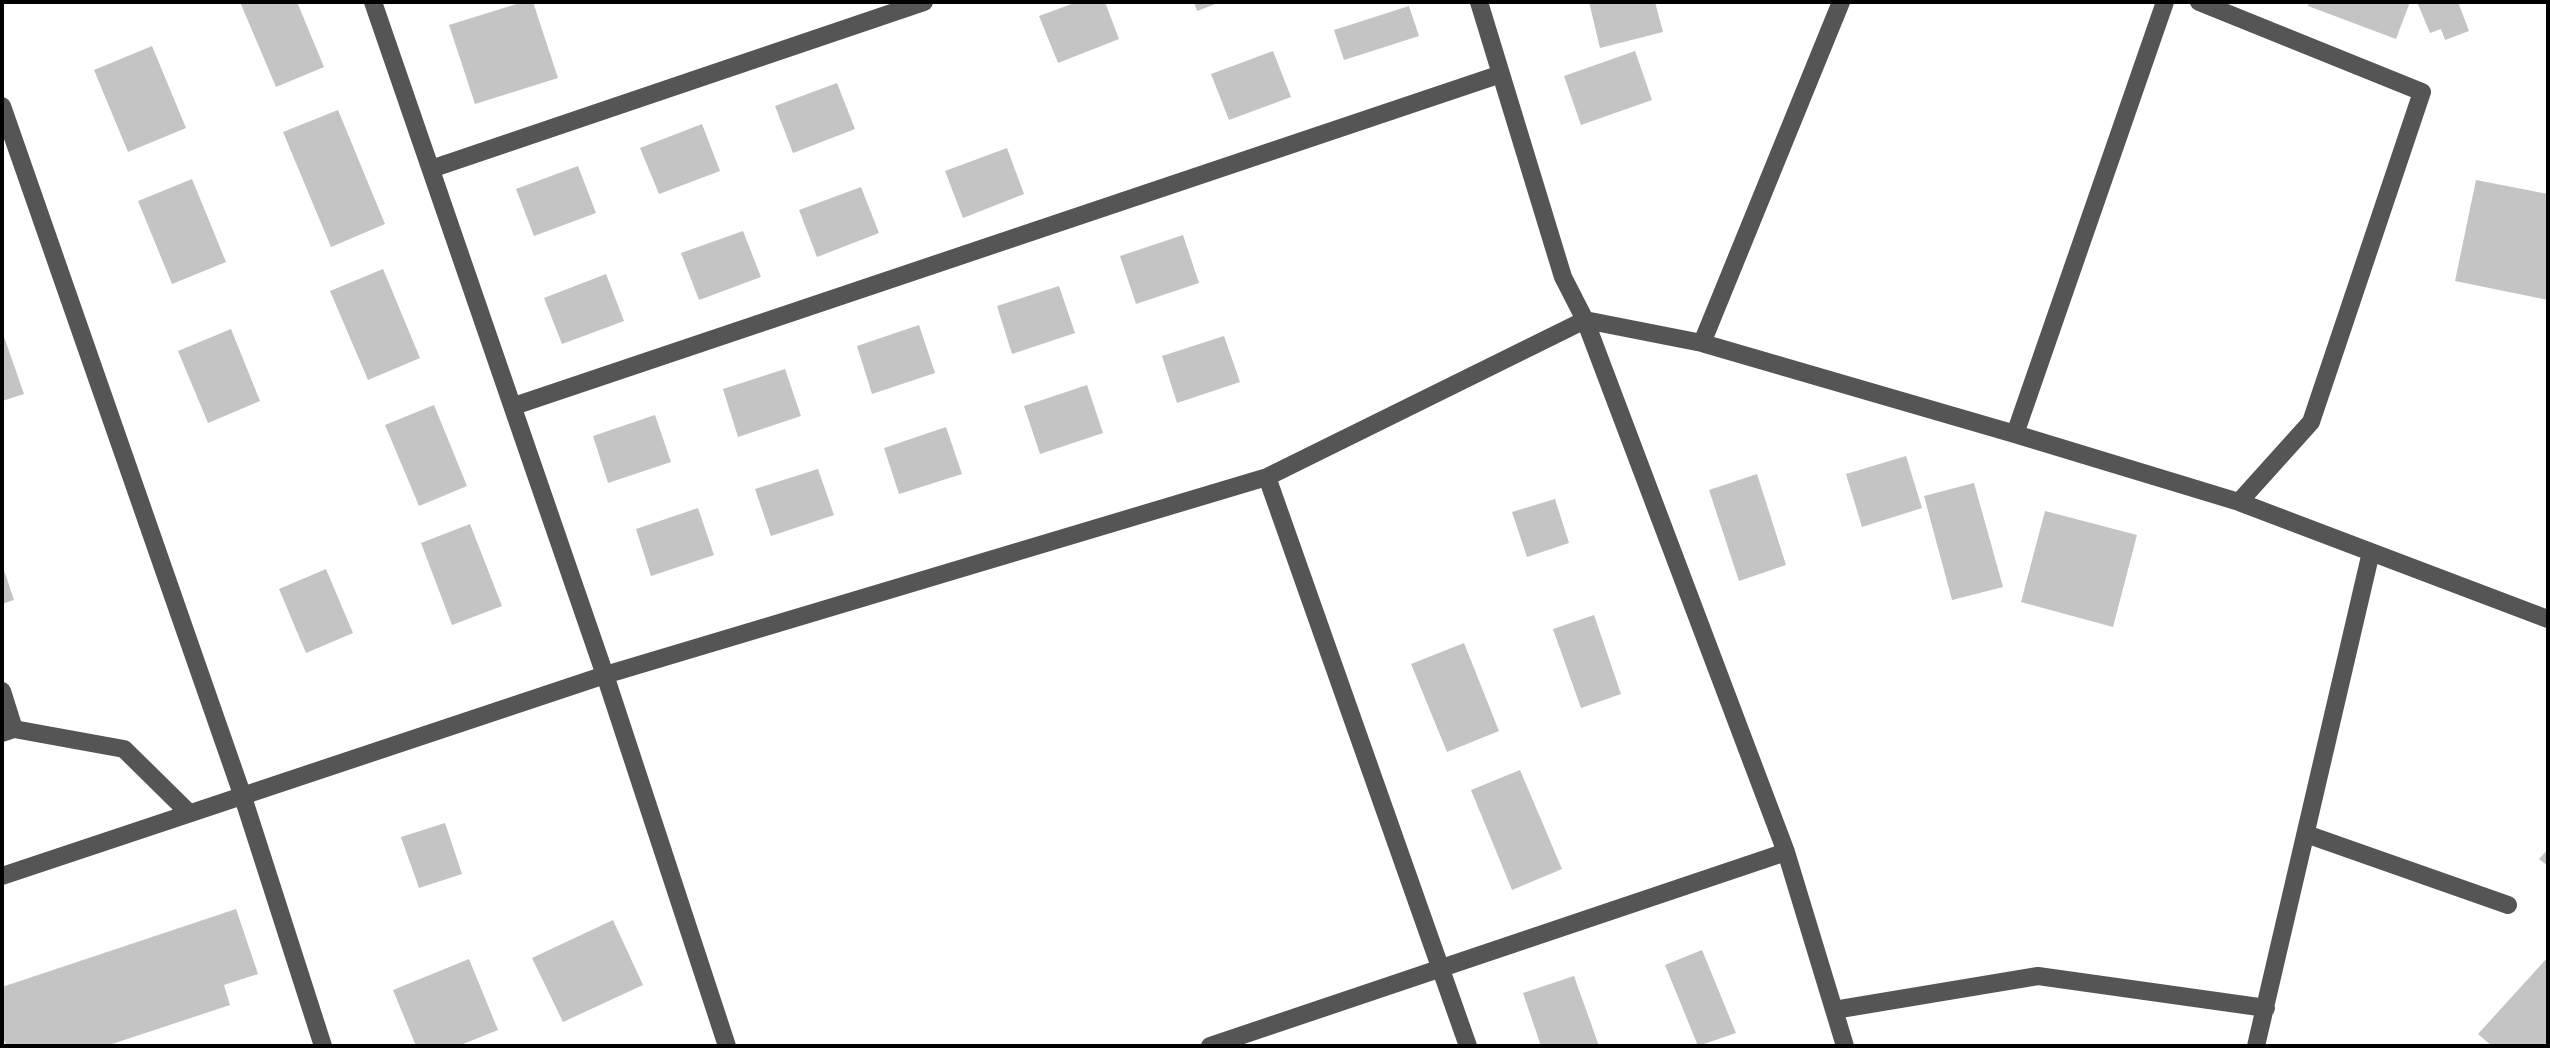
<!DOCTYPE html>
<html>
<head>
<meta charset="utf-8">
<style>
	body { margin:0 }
	#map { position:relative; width:2550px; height:1048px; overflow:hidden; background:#fff; font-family:Quicksand,sans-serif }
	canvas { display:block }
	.frame { position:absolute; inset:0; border:4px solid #000; pointer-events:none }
</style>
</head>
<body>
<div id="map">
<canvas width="2550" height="1048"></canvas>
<div class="frame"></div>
</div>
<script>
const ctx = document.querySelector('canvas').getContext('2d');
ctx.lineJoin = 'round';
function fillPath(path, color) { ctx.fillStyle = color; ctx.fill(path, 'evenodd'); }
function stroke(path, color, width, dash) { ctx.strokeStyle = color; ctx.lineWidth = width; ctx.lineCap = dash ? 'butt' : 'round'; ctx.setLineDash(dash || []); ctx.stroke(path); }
const building = new Path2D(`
	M240,2H297L324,67L276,87Z
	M523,2H533L558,78L475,104L449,25Z
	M1077,2H1105L1119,39L1058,63L1039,16Z
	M1194,2H1221L1197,11Z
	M1589,2H1655L1663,32L1600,48Z
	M2309,2H2410L2396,39L2308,6Z
	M2417,2H2458L2469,31L2445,40L2441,29L2430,33Z
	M1409,6L1419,36L1344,60L1334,30Z
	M152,46L186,128L128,152L94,70Z
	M1273,51L1291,97L1229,120L1211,74Z
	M1635,51L1652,100L1581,125L1564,76Z
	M837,83L855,129L793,153L775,106Z
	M338,110L385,224L331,247L283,132Z
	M702,124L720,171L659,194L640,148Z
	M1007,148L1024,194L963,218L945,171Z
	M578,166L596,213L534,236L516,189Z
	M192,179L226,262L172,284L138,201Z
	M2476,180L2548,194V300L2455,281Z
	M861,187L879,233L817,257L799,210Z
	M743,231L761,277L699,300L681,253Z
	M1183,235L1199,283L1136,304L1120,256Z
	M383,269L420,358L368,380L330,291Z
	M606,274L624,321L562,344L544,298Z
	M1059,286L1075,333L1012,354L997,306Z
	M919,325L935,373L872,394L857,346Z
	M231,329L260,401L208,423L178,351Z
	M2,331L24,394L2,401Z
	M1224,336L1240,382L1177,403L1162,356Z
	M785,369L801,416L738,437L723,389Z
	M1087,385L1103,433L1040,454L1024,406Z
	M434,405L467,486L419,506L385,425Z
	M655,415L671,462L608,483L593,436Z
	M946,427L962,474L899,494L884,448Z
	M1906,456L1922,508L1862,527L1846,474Z
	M818,469L834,515L771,536L755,489Z
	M1757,474L1786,565L1739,581L1709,490Z
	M1974,483L2003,587L1952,600L1924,496Z
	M1555,499L1569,543L1527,557L1512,512Z
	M698,508L714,555L651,576L636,529Z
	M2045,511L2137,535L2113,627L2021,602Z
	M470,524L502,606L452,625L421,543Z
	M2,564L14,600L2,604Z
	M326,569L353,633L306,653L279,589Z
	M1594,615L1621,694L1581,708L1553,629Z
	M1464,643L1499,731L1447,752L1411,664Z
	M1520,770L1562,869L1512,890L1471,790Z
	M445,823L462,874L419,888L401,837Z
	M2548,849V866L2539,859Z
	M236,909L258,974L224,985L230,1005L106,1046H6L2,1033V987Z
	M613,920L643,985L563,1022L532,958Z
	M1702,950L1736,1033L1698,1046L1665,965Z
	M2548,957V1046H2492L2478,1034Z
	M469,959L498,1030L458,1046H416L393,990Z
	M1574,976L1599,1046H1541L1523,993Z`);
const minor = new Path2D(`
	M373,2L605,675L727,1046
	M1479,2L1563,277L1585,320L1786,852L1845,1046
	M2199,2L2422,92L2311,422L2239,502
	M2,106L242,794L323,1046
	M431,169L924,2
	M1702,343L1841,2
	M514,406L1501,74
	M2015,434L2165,2
	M1267,477L1468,1046
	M2,691L14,729
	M2,733L14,729L124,749L189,813
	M2306,834L2508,905
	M2,876L605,675L1267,477L1585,320L1702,343L2015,434L2239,502L2548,619
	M1834,1010L2038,976L2266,1008
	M1210,1046L1786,852
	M2256,1046L2371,552`);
fillPath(building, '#c4c4c4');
stroke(minor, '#555', 18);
</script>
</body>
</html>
